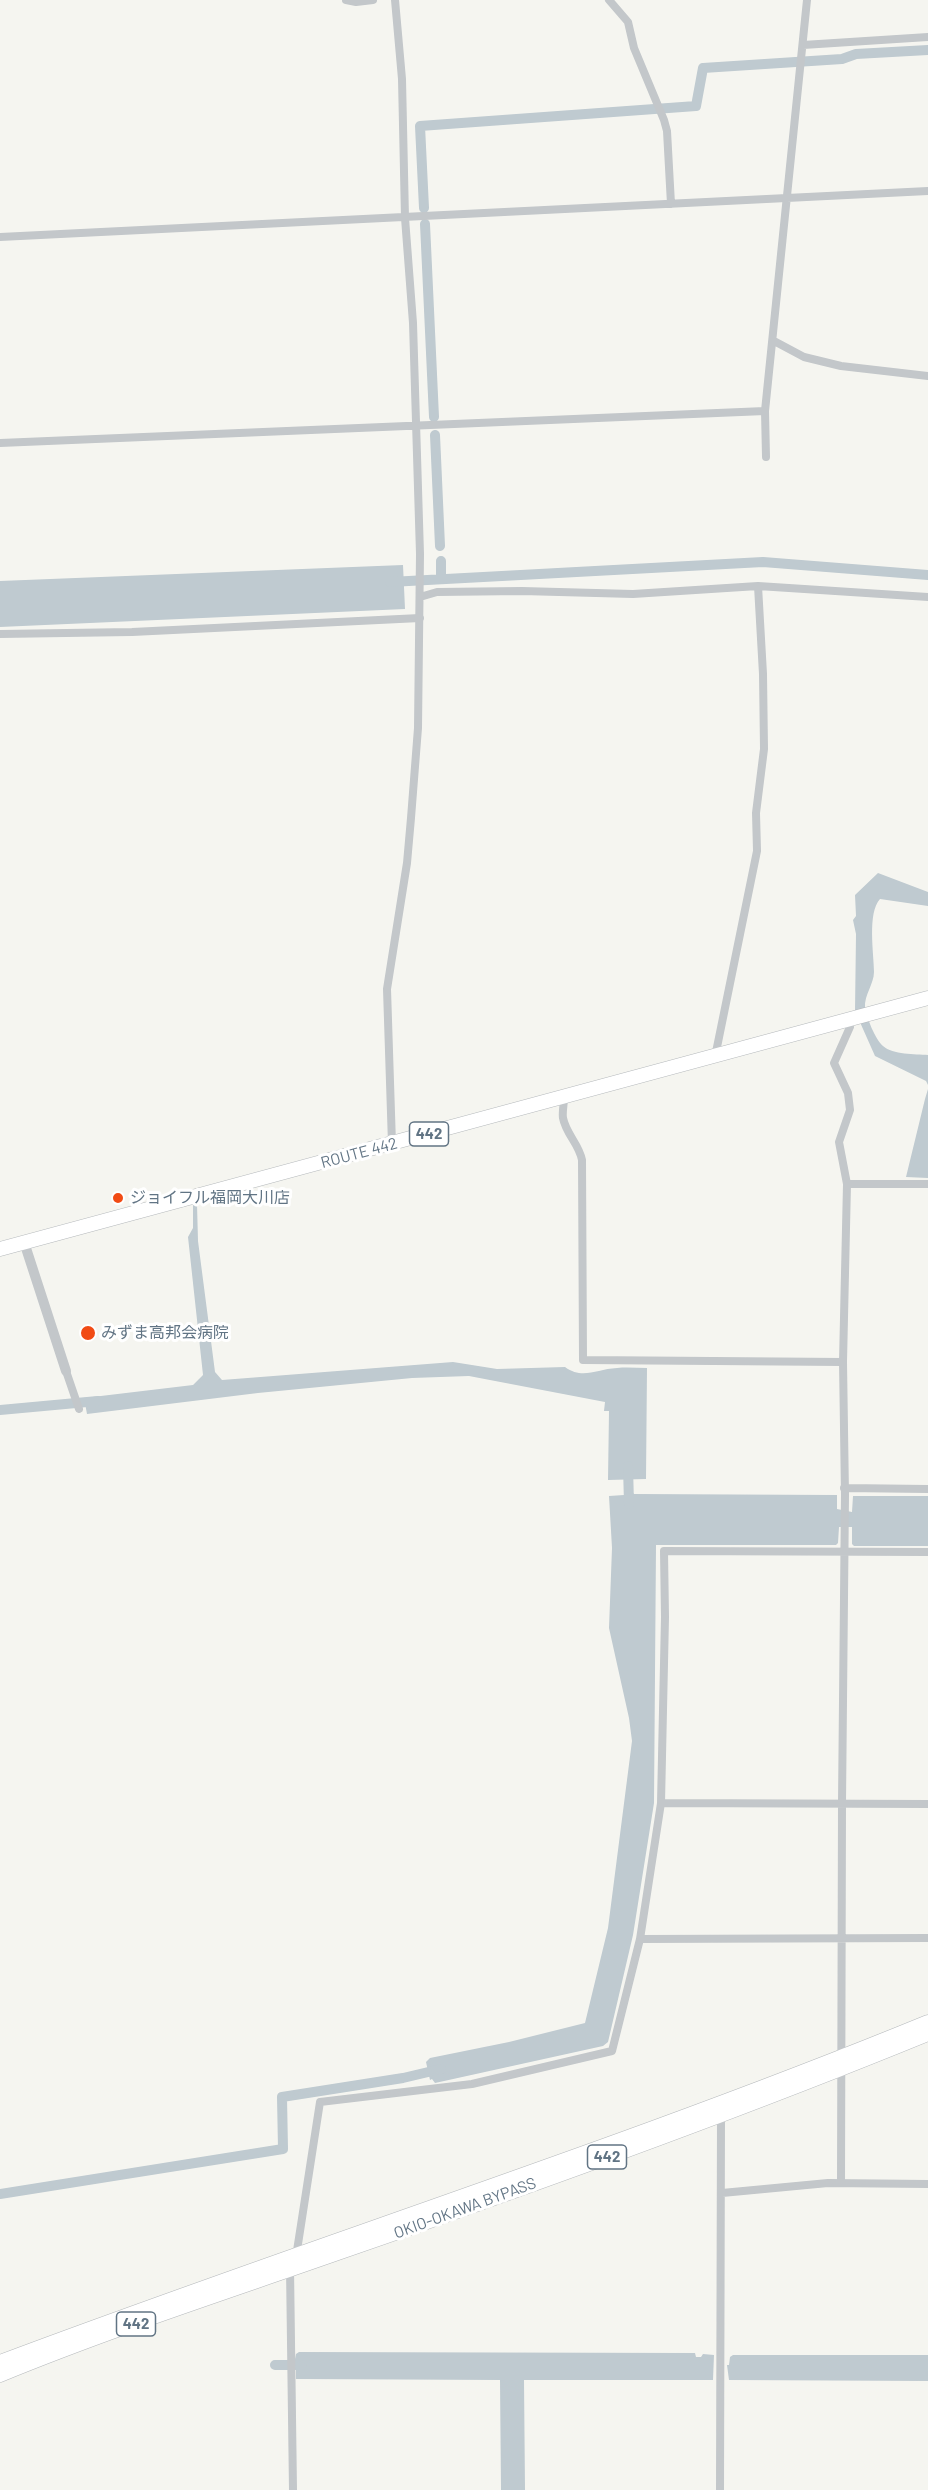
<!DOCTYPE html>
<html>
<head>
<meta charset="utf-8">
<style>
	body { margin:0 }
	canvas { display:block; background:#f5f5f0 }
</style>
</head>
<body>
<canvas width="928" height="2490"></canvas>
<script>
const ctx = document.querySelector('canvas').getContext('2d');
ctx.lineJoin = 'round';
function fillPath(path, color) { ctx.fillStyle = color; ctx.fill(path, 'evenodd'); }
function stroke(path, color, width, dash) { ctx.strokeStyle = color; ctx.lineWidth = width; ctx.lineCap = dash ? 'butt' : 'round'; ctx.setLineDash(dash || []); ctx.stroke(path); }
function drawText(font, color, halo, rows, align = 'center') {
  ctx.font = font + ' Barlow,"Noto Sans JP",sans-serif'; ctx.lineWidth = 6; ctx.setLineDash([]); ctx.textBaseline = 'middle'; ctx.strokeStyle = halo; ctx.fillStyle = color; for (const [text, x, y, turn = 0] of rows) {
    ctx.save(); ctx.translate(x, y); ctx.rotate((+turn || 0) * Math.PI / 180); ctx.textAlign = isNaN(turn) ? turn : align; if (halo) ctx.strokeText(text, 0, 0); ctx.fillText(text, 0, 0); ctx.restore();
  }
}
const water = new Path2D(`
	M403,565L405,609L0,627V581Z
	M878,873L928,892V906L880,899C867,913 874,954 874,972C874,984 864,995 865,1008C867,1018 875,1039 883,1046C893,1055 915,1054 928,1055V1085L926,1081L875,1056L855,1011L856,934L853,920L856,916L855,895Z
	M928,1089V1178L906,1177L925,1099Z
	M193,1204H197L198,1241L215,1372L222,1380L453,1362L497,1369L565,1367C583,1380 596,1369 617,1368C627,1367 637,1368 647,1368L646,1479L608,1480L609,1411H604L605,1402L469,1376L412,1378L258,1393L87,1414L84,1398L193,1385L203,1375L188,1237L193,1228Z
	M625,1492H632L634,1494L837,1495V1509L852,1512L853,1496H928V1546H854L852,1544V1527H839L838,1543L836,1545H656L654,1803L633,1935L608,2042L603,2046L435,2083L432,2079L430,2080L426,2062L430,2058L509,2042L585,2023L608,1928L632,1741L629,1718L609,1628L612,1548L609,1496L624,1495Z
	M299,2352L695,2353L696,2357H701L703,2354L714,2355L713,2380H524L525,2490H501L500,2380L296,2379V2369H293L296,2354Z
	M733,2355H928V2381L729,2380L727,2365H729L730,2357Z`);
const canal = new Path2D(`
	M424,208L420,126L696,106L703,68L842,59L856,54L928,50
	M425,224L434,417
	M435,435L440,546
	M441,561V579
	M390,582L763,562L928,575
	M0,1410L98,1401
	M628,1466L629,1504
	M0,2194L283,2149L282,2097L403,2078L441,2069
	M275,2365H302`);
const minor = new Path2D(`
	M346,0L356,2L373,0
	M609,0L628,22L634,48L664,120L667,131L671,204
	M803,45L928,37
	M0,237L928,191
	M774,341L804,357L841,366L928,376
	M0,443L765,411
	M766,457L765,411L807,0
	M420,597L437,592L522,591L633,594L758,586L928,597
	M0,634L132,632L420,618
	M715,1057L757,851L756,813L764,749L763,674L758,586
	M564,1098C564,1104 562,1112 563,1118C566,1134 579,1144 582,1160L583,1360L843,1362
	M392,1144L387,989L407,863L411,818L418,728L420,554L413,323L405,218L402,79L395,0
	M847,1184H928
	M66,1371L79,1409
	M844,1488L928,1489
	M661,1803L928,1804
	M640,1939L928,1938
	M841,2182L842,1803L845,1495L843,1362L847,1184L839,1142L850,1110L848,1093L834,1063L850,1027L845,1020
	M722,2193L828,2183L928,2184
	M296,2257L320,2102L472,2084L612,2051L640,1939L661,1803L665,1617L664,1551L928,1552
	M290,2268L293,2490
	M720,2490L721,2116`);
const tertiary = new Path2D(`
	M24,1242L66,1371`);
const trunk = new Path2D(`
	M0,1249L928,998
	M0,2362C308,2246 623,2147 928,2022
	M0,2375C112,2329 227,2292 341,2252C538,2184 735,2113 928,2034`);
const markers = [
	[118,1198,6,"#f14b14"],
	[88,1333,8,"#f14b14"]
];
const shields = [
	[429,1134,39],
	[607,2157,39],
	[136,2324,39]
];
const shieldNames = [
	["442",429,1134],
	["442",607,2157],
	["442",136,2324]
];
const streetNames = [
	["ROUTE 442",359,1153,-15],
	["OKIO-OKAWA BYPASS",465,2208,-20]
];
const poiNames = [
	["ジョイフル福岡大川店",130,1198],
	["みずま高邦会病院",101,1333]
];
fillPath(water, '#bfcad0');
stroke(canal, '#bfcad0', 10);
stroke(trunk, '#b5b9bc', 15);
stroke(minor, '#c3c7ca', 8);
stroke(tertiary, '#c3c7ca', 10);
stroke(trunk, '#fff', 14);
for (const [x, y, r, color] of markers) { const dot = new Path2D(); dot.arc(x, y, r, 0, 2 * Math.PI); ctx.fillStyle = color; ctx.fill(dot); stroke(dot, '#fff', 2); }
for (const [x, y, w] of shields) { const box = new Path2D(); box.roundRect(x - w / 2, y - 12, w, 24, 4.5); ctx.fillStyle = '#fff'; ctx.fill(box); stroke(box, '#617484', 1.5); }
drawText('bold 15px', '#617484', null, shieldNames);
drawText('16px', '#617484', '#fff', streetNames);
drawText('16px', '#617484', '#fff', poiNames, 'left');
</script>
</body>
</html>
